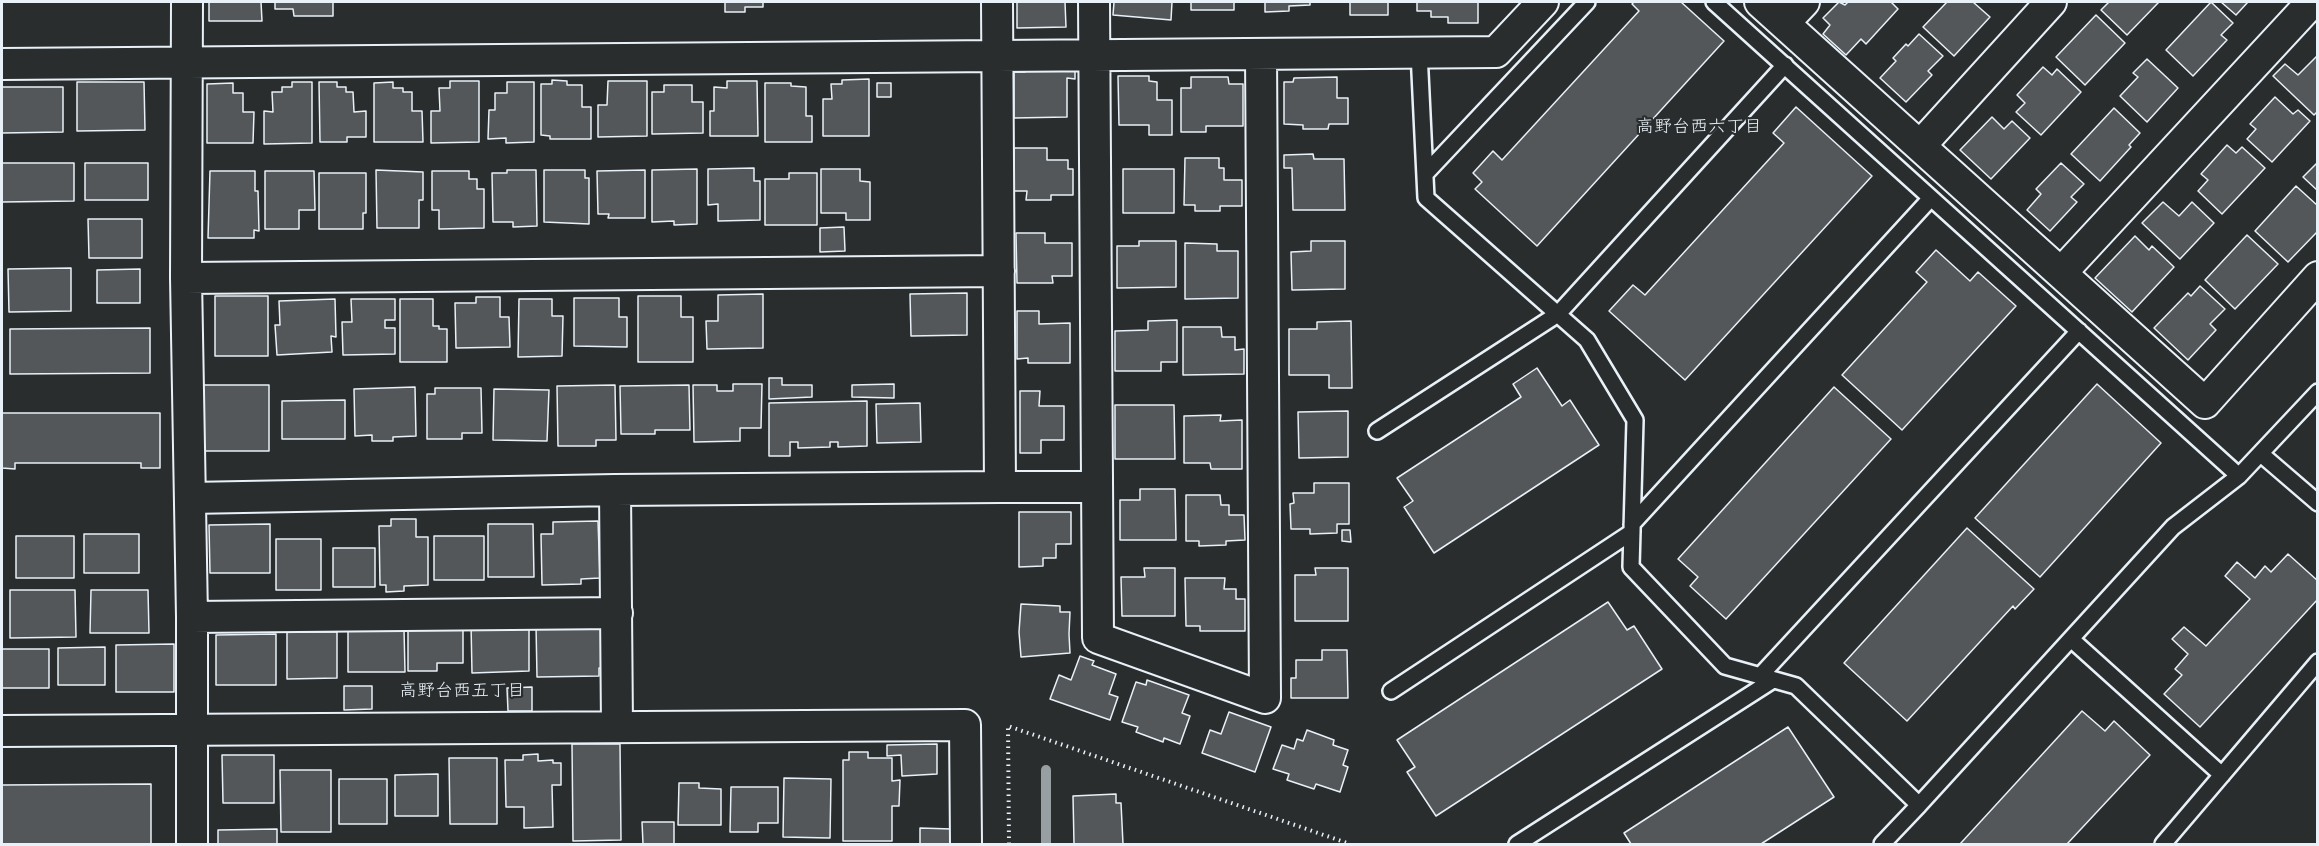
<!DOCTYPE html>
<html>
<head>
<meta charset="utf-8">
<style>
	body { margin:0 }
	#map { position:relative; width:2319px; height:846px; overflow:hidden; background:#2a2d2e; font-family:"Architects Daughter",sans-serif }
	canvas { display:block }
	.frame { position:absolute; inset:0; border:3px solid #e8f1f8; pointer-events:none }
</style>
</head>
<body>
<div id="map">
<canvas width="2319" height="846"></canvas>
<div class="frame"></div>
</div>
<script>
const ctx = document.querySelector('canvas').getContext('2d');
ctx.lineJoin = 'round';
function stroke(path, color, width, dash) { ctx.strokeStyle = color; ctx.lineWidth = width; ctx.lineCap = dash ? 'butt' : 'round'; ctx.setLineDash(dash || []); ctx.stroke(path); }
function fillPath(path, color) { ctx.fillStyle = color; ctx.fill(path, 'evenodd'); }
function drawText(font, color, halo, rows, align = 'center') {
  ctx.font = font + ' "Architects Daughter","Klee One",sans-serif'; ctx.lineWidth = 4.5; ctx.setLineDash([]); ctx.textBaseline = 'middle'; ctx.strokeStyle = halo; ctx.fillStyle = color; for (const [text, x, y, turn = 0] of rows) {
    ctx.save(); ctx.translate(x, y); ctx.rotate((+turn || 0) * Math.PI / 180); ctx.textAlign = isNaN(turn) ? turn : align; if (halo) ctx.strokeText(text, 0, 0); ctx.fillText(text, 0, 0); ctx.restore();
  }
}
const stream = new Path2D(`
	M1046,770V844`);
const building = new Path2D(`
	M209,2H261L262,21H209Z
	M275,2H333V16H294L293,9H275Z
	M725,2H763V7H745V12H725Z
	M1017,2H1065L1066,27L1017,28Z
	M1114,2H1172L1171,20L1113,15Z
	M1191,2H1234V10H1191Z
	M1265,2H1310V5L1289,6V11L1265,12Z
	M1350,2H1408H1388V15H1350Z
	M1417,2H1478V23H1448V17H1431V11H1417Z
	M1634,2H1681L1724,41L1537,246L1475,189L1482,182L1473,173L1493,151L1502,160L1639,11L1632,4Z
	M1839,2L1845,5L1848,2H1891L1898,9L1866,44L1861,39L1846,55L1823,34L1830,25L1823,18Z
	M1947,2H1973L1990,17L1954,56L1923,27Z
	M2109,2H2159L2127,35L2101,10Z
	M2211,2L2233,23L2221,35L2227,40L2193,76L2166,50Z
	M2221,2H2248L2236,15Z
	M2096,15L2125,43L2085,85L2056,57Z
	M1919,34L1943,56L1928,71L1932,75L1906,102L1880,78L1896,61L1893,58L1906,44L1908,46Z
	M2318,55V111L2314,115L2273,76L2285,64L2298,75Z
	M2147,59L2178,88L2147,122L2120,96L2138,77L2133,73Z
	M1075,65V79L1067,78V117L1014,118V72H1025V68Z
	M2043,67L2052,75L2057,69L2081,92L2041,135L2016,112L2025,103L2017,95Z
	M1118,76H1149V81L1157,82V100H1172V135H1149V125H1119Z
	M1191,77H1228L1229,84H1243V126H1206V132H1181V88H1191Z
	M1337,77V98H1348V124H1329L1328,129H1303V125L1284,124V82H1293L1294,78Z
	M869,79V136H823V99H832L831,84H842V80Z
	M552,80L567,81V85H582V107H591V139H550V136L541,135V84H552Z
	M450,81H479V142L431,143V111H440L439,88H450Z
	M608,81H647V136L598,137V105H607Z
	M727,81H757L758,136H710V111H714V87L727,88Z
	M77,82H144L145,130L77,131Z
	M292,82H312V143L264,144V111L273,112L272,92H282V87H292Z
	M319,82H337V87H346V92H353L354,112L366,111V137H347V142H320Z
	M393,82V88H403V92H412V111H422L423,142H374V83Z
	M507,82H534V142L506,143V138L488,139L489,110H495V93H507Z
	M233,83V93H243V112H254L253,143H207V84Z
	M765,83H791V86L806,87V116H812V142H765Z
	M877,83H891V97H877Z
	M664,85H692V102H703V133L652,134V92H664Z
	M2,87H63V132L2,133Z
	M2275,97L2293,114L2298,110L2310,121L2272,162L2247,139L2256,129L2250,124Z
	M1796,107L1872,176L1685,380L1609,311L1633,285L1645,295L1784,143L1773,133Z
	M2114,108L2140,133L2129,145L2131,147L2100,181L2071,154Z
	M1992,117L2004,129L2012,121L2030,138L1991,179L1960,150Z
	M2227,145L2236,153L2242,147L2265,168L2222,214L2198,191L2208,180L2201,174Z
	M1014,148H1047V160H1068V169H1073V195H1051V200H1026L1027,191H1014Z
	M1313,154L1314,159H1344L1345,210H1293L1292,168H1284V155Z
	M1185,158H1219V168H1224V180H1242V206H1220V211H1195V205H1184Z
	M2318,162V191L2303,177Z
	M2,163H74V201L2,202Z
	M85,163H148V200H85Z
	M2061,163L2084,184L2071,197L2077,202L2050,231L2027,210L2041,194L2036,189Z
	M754,168V181H760V220L718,221V204L708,205V169Z
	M697,169V224L674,225V221L652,222V170Z
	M821,169H860V181L870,182V220H846V213H821Z
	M1123,169H1174V213H1123Z
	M376,170L423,172V200H419V228H377Z
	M507,170H536L537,226L513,227V222H493L492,173H507Z
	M544,170H585V178H589V224L544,222Z
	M645,170V218H608L609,214H598L597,171Z
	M210,171H255V191H258L259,231L254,230V238H208Z
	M265,171H314L315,210H299V229H265Z
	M432,171H469V179H477V189H484V228L439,229V210H432Z
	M319,173H366V213H363V229H319Z
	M789,173H817V225H765V179H789Z
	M2296,186L2318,206V231L2288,262L2255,231Z
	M2163,202L2179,216L2192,202L2214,223L2180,259L2142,223Z
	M88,219H142V258H89Z
	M844,227L845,251L820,252V228Z
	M1016,233H1045V243H1072V276H1052L1053,283H1017Z
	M2247,235L2278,264L2235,309L2205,280Z
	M2135,236L2149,250L2152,246L2174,267L2132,312L2095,278Z
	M1139,241H1176V287L1117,288V246H1139Z
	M1311,241H1345V289L1292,290L1291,252L1311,251Z
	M1185,243L1217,244V251H1238V298L1185,299Z
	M1936,250L1970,281L1978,272L2016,306L1902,430L1842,375L1927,282L1916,272Z
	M71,268V311L9,312L8,269Z
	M140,269V303H97V270Z
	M2200,286L2225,309L2210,324L2216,330L2188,360L2154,328L2188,293L2191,296Z
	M967,293V335L911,336L910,294Z
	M763,294V348L707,349L706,321H718V295Z
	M215,296H268V356H215Z
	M638,296H681V317H693V362H638Z
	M476,297H500V317H509L510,347L456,348L455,303H476Z
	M574,298H619V317H627V347L574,346Z
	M335,299L336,337L331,336L332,352L277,355L275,325H280L279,301Z
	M351,299H395V320H385V328H395V354L343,355L342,322H352Z
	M400,299H433V326H439V329H447V362H400Z
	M519,299H552V316H563L562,356L518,357Z
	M1017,311H1039V324L1070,323V363H1028V358L1017,359Z
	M1177,320V362H1161V371H1115V331L1148,330V321Z
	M1351,321L1352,388H1329V375H1289V329H1317V322Z
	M1183,327H1221L1222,337H1235V350L1244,349V374L1183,375Z
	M150,328V373L10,374V329Z
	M1537,368L1562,406L1570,400L1599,445L1434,553L1404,507L1413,501L1397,478L1521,397L1513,384Z
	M769,378H782V385H812V397L769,399Z
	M733,384H762L761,428H740V441L694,442L693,385H717V391H733Z
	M894,384V398L852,397V385Z
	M2097,384L2161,443L2040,577L1975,518Z
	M202,385H269V451H202Z
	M615,385L616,440H596V446H558L557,386Z
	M689,385L690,430H655V434H621L620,386Z
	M415,387L416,436L393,437V441H372V435L355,436L354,389Z
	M1834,387L1891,439L1726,619L1690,586L1698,577L1678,559Z
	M435,388H481L482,433H462V439H427V394H435Z
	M494,389L549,390L547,441L493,440Z
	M1020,391H1040L1039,406H1064V440H1041V453H1020Z
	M345,400V439H282V401Z
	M867,401V446L838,447V442H830V447L798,448V442H790V456H769V403Z
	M920,403L921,442L877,443L876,404Z
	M1115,405H1174L1175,459H1115Z
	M1348,411V457L1299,458L1298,412Z
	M2,413H160V468H141V463H15V469L2,468Z
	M1221,415L1220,421L1242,420V469H1211L1210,463H1184V416Z
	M1314,483H1349V524H1337V533L1310,534V529H1291L1290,504L1294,503L1293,493H1314Z
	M1140,489H1175L1176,540H1120V500H1140Z
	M1186,495H1220L1221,505H1229V515H1244L1245,540L1226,541V545L1199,546V541H1186Z
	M1019,512H1071V544H1056V558H1043V566L1019,567Z
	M391,519H416V537H428V585L404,586V591L386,592V585H380L379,526H391Z
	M598,521L600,578L581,579V584L542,585L541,534H553V522Z
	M270,524V573H210L209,525Z
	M488,524H533L534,577H488Z
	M1967,528L2034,589L2015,609L2013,606L1907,721L1844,663Z
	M1342,530H1350L1351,542L1342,541Z
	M84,534H139V573H84Z
	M16,536H74V578H16Z
	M434,536H484V580H434Z
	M276,539H321V590H276Z
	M333,548H375V587H333Z
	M2288,554L2318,581V599L2200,727L2164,694L2182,675L2175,669L2188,654L2172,639L2184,627L2206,646L2250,599L2225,576L2237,562L2255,578L2265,566L2271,572Z
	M1144,568H1175V616H1122L1121,577H1145Z
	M1315,568H1348V621H1295V575H1316Z
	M1185,578H1225L1224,589H1236V599H1245V631H1200V626H1186Z
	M10,590H75L76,637L10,638Z
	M91,590H148L149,633H90Z
	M1608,602L1627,630L1634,626L1662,669L1436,816L1407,772L1415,767L1397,740Z
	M1021,604L1060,606V612H1070L1069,634L1070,653L1021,657L1019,632Z
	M529,623V671L472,673L471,624Z
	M463,624V663H437V671H408V625Z
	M603,624V668H599V676L537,677L536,625Z
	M348,629H404L405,672H348Z
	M287,632H337V678L287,679Z
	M276,634V685H216V635Z
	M174,644V692H116V645Z
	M105,647V685H58V648Z
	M2,649H49V688H2Z
	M1322,650H1347L1348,698H1291V678H1296V660H1322Z
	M1080,656L1094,661L1092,665L1116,674L1109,694L1118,697L1110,720L1050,699L1059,675L1071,680Z
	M1147,680L1189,695L1182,713L1190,716L1180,744L1164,738L1163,742L1136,732L1138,727L1122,722L1136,682L1146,685Z
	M344,686H372V709L344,710Z
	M532,687V711H508L507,688Z
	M2082,711L2105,731L2114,721L2150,755L2067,844H1960Z
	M1229,712L1271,727L1255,772L1202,753L1210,730L1221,734Z
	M1788,727L1834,797L1761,844H1631L1624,833Z
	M1307,730L1334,740L1333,745L1348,750L1343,765L1348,767L1340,792L1316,784L1314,789L1287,780L1289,774L1273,769L1282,745L1294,749L1297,739L1303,741Z
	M572,744H620L621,840L573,841Z
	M937,744V774L902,776L901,755L887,756V745Z
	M849,752H868V758H892V781L900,780L899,806H892V841H843V760H849Z
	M538,754V761L553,760V763H561V785H552L553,827L524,828V807H506L505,760H523V755Z
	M222,755H274V803H223Z
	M449,758H497V824H450Z
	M280,770H331V832H281Z
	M438,774V816H395V775Z
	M784,778L831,779L830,838L783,837Z
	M339,779H387V824H339Z
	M679,783H699V788L721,789V825H678Z
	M151,784V844H2V785Z
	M731,787H778V823H758V832H730Z
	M1116,794V803H1121L1123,844H1074L1073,796Z
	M642,822H674V844H643Z
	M920,828L952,829V844H920Z
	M277,829V844H218V830Z`);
const path = new Path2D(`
	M1009,844L1008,726L1350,844`);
const service = new Path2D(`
	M1714,2L2239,476
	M1419,52L1426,198L1587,340L1635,420L1631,567L1725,666L1796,686L1919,805L2173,527L2239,476L2318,392
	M1425,174L1587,2
	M1377,431L1558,314L1785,65
	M2261,454L2318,503
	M1632,524L1931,198
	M2071,639L2222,775
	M1760,676L2079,331
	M1391,691L1632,532
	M1517,844L1773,680
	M1882,844L1919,805
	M2163,844L2318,662`);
const minor = new Path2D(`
	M187,2L186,278L192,617V844
	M1094,2L1098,638L1265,698L1261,54
	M1760,2L2205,403L2318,277
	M1784,23L1804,2
	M2,64L1496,52L1543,2
	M1920,146L2051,2
	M2061,273L2312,2
	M186,278L999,271
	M1000,487H1097
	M615,490L617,727
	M190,498L615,490L1000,487L997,2
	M192,617L617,613
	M2,731L965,725L966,844`);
const neighbourhoodNames = [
	["高野台西六丁目",1699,128],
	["高野台西五丁目",462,692]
];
stroke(stream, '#989fa3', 10);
fillPath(building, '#535759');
stroke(building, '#e8f1f8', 1.5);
stroke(service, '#e8f1f8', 20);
stroke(minor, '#e8f1f8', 34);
stroke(path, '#e8f1f8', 4, [1.5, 4.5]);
stroke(service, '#2a2d2e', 15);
stroke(minor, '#2a2d2e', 30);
drawText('18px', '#e8f1f8', '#2a2d2e', neighbourhoodNames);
</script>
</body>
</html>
